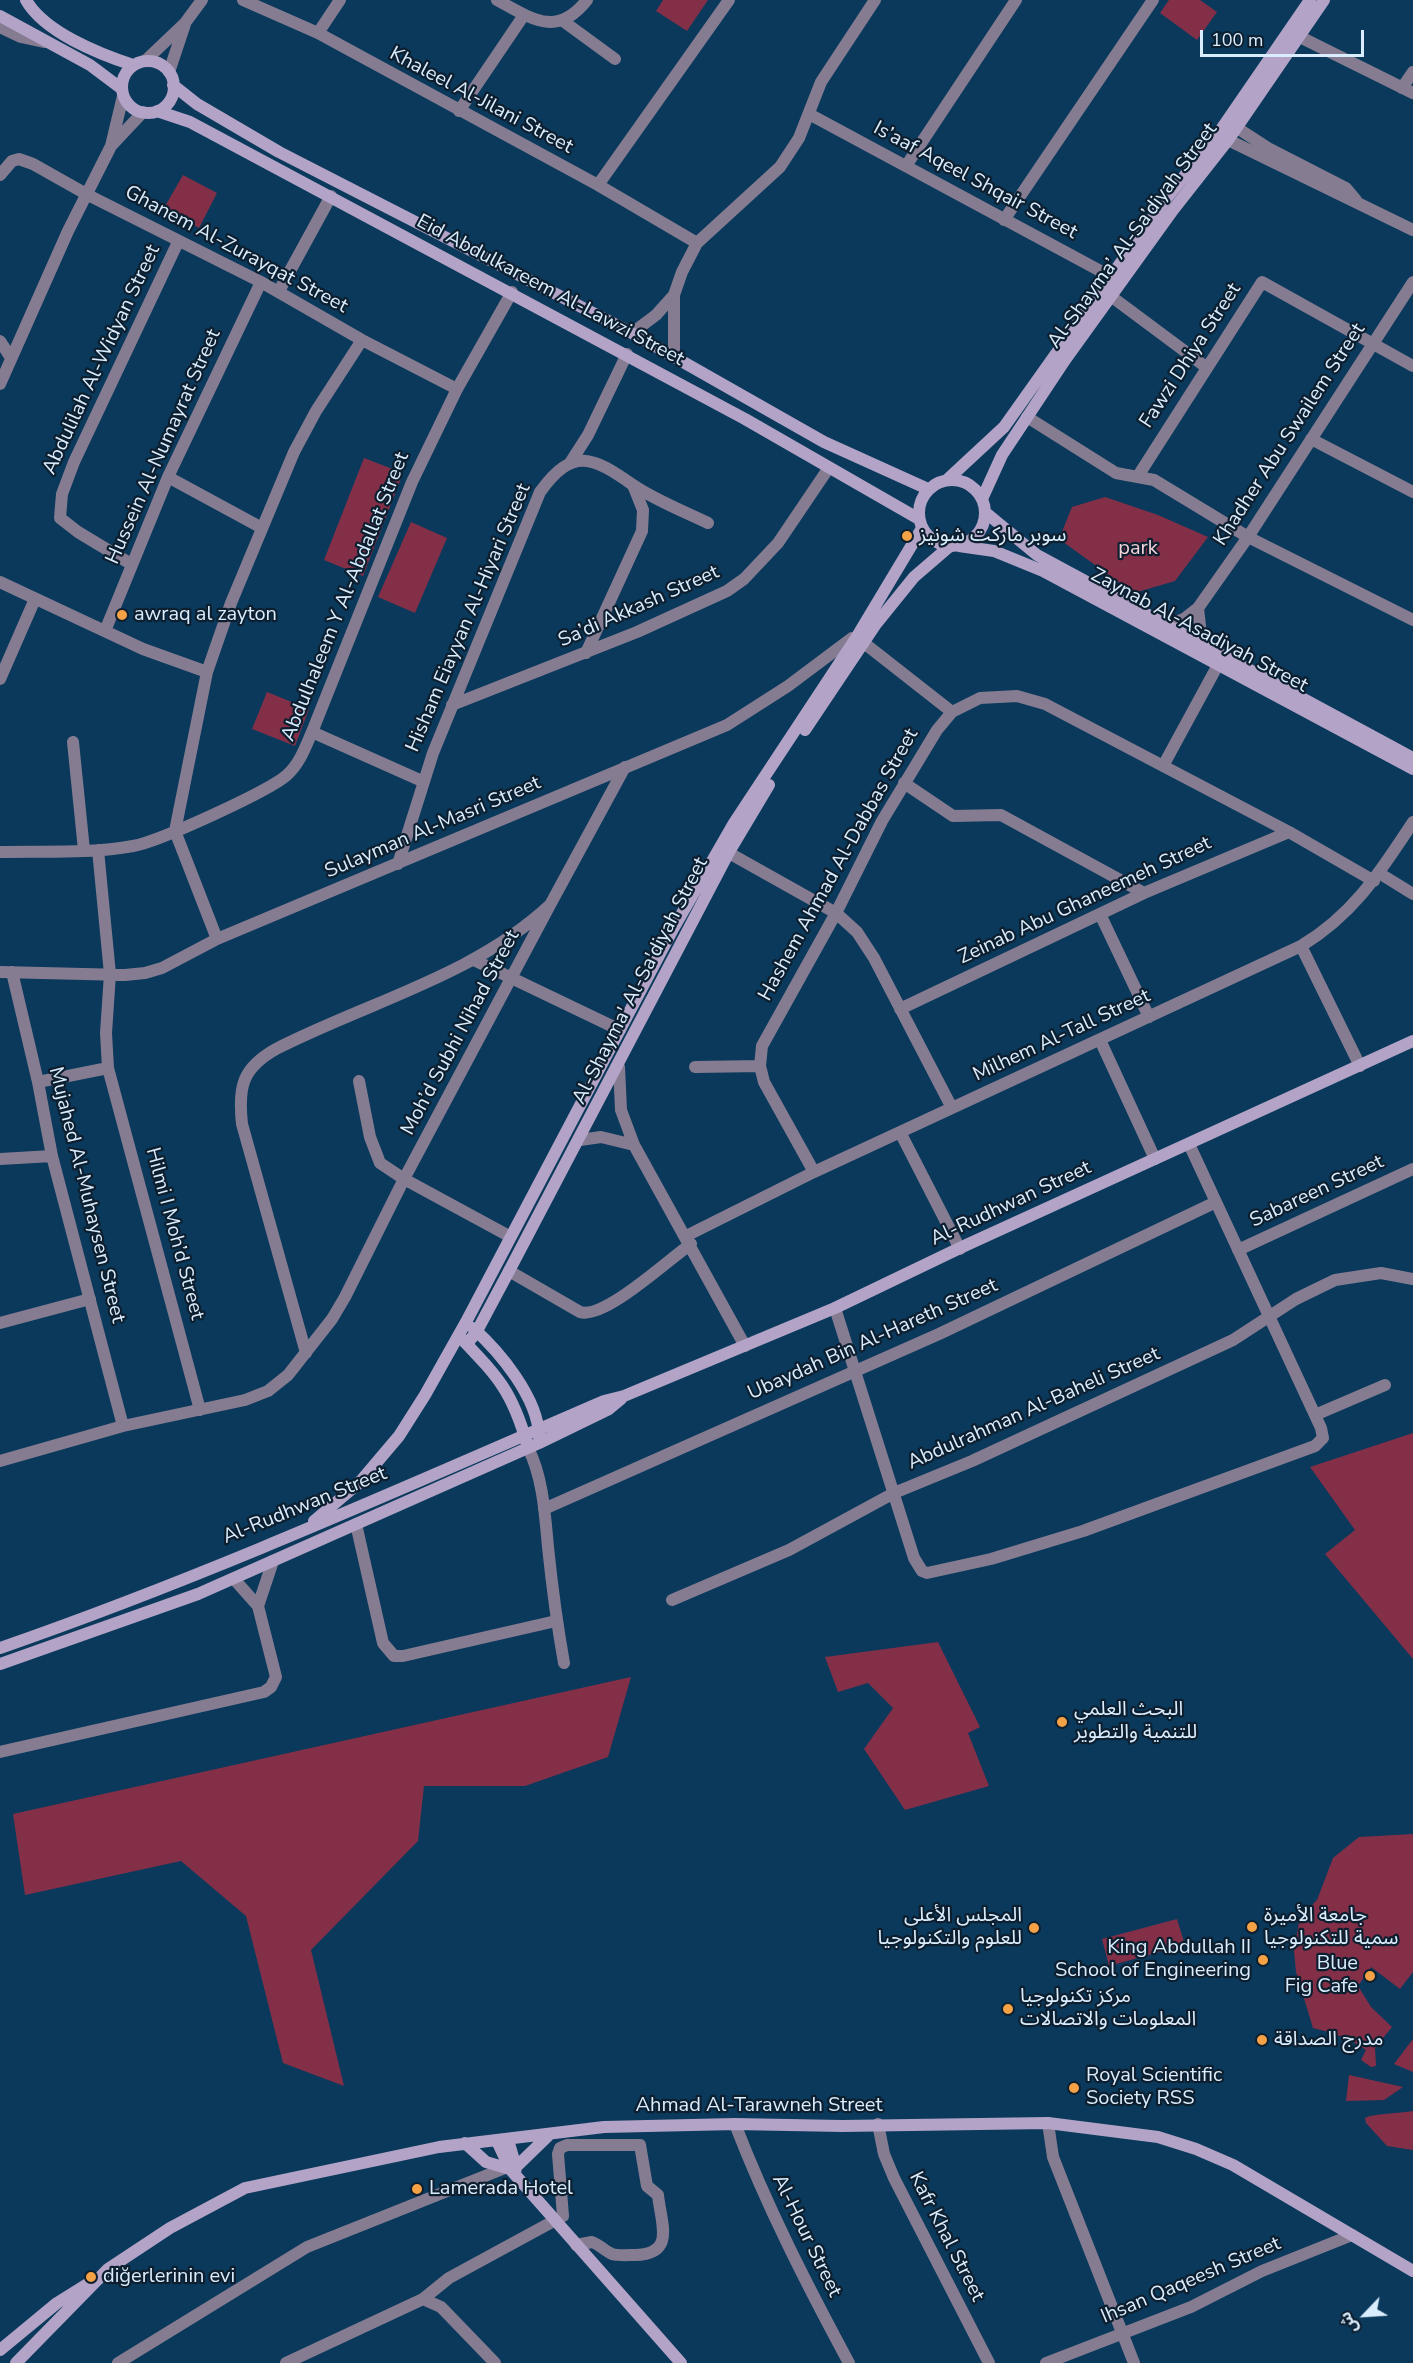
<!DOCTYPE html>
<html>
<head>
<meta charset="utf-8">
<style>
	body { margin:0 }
	#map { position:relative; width:1413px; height:2363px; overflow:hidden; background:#0a395b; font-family:"Nunito Sans","Noto Sans Arabic",sans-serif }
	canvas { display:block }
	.north { position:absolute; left:1335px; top:2285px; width:60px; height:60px; -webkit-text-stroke:4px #0d1f2f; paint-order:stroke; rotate:245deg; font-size:16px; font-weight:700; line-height:24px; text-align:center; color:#daedfe }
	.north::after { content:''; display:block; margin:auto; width:21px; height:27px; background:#daedfe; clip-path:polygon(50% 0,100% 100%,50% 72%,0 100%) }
	.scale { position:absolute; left:1200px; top:30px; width:164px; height:27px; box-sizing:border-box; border:3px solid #daedfe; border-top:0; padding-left:8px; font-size:18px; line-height:21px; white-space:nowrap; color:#daedfe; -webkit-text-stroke:4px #0d1f2f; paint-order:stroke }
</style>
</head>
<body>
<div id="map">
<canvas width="1413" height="2363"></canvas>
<div class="north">ش</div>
<div class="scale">100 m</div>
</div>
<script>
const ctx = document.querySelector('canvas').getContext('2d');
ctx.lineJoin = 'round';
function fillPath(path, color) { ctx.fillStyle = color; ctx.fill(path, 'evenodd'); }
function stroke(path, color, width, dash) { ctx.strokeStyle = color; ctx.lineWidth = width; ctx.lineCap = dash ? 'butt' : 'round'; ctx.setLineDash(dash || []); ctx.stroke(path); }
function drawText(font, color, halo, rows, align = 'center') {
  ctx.font = font + ' "Nunito Sans","Noto Sans Arabic",sans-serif'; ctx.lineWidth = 4.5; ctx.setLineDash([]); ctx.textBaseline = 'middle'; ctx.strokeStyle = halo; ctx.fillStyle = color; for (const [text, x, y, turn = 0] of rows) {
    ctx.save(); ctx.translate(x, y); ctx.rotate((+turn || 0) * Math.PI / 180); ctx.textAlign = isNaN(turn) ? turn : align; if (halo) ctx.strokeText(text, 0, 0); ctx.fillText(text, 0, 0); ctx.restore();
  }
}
const green = new Path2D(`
	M663,0H708L687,31L656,11Z
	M1169,0H1200L1217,12L1197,40L1160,13Z
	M183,175L217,193L199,228L164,208Z
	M364,458L403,473L363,576L324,560Z
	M1105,497L1158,515L1208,537L1175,581L1134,593L1059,539L1072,507Z
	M411,522L447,538L415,613L378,597Z
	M267,692L309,709L295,746L252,729Z
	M1413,1433V1659L1325,1554L1355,1530L1310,1467Z
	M938,1642L980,1727L968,1733L989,1786L905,1810L864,1749L893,1708L868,1683L838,1692L825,1657Z
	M631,1677L608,1757L525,1786H424L418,1841L311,1950L344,2086L283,2063L246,1916L181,1861L25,1895L13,1814Z
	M1413,1834V1972L1400,1989L1371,1967L1358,1986L1371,2007L1392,2027L1375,2048L1376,2066L1371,2067L1361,2060L1366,2050C1349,2038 1334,2033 1313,2028L1296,1972L1294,1951L1300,1917L1317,1900L1333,1858L1359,1837Z
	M1177,1919L1185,1945L1109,1966L1102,1939Z
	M1413,2039V2072L1394,2064Z
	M1349,2075L1403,2087L1384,2100L1346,2101Z
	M1413,2111V2150L1387,2146L1366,2123L1365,2118C1370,2114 1402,2113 1413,2111Z`);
const street = new Path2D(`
	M243,0L318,33L598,185L697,243
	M497,0C532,19 557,38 587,0
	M563,21L615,59
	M0,27L21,37L44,42
	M318,33L340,0
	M1292,33L1413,93
	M145,61L185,23L202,0
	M169,72L185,24
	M1402,88L1413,72
	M459,111L524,15
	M809,114L1119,281
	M1228,122L1268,148L1346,188L1356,200
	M1220,136L1413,230
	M112,145L143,112
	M906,166L1016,0
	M0,175L12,161L19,159L33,164L88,195L261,282L362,340L457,389
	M598,185L729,0
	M1004,220L1153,0
	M279,291L331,196
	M1112,297L1206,367
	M632,333L656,315L674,295
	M0,341L11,358
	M674,357V295L682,272L697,243L780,167L799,138L821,82L875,0
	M0,384L68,231L111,146L123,96
	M1027,417L1116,473L1154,480L1248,537L1413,620
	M1311,439L1413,492
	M570,463L588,435L627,354
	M1138,476L1262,282L1413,366
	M168,477L262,528
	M131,564L78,532L60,518L62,494L74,462L178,242
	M0,582L143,649L207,672
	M1198,608L1202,644
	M1167,625L1184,619L1198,608L1248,537L1413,282
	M105,631L168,477L261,282
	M586,653L642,531L643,510L633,485
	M0,679L35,599
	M452,705L637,632L727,591L744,579L778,543L828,469
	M312,732L422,781
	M73,742L84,850
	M1163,766L1219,663
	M904,783L953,816L1001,815L1144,893
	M720,848L836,913L857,932L874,958L952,1108
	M98,850L110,974L106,1033L108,1068L200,1410
	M0,852C44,851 90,854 133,846C158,842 269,791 287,775C300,763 305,748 312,732L412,482L457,389L512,292
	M398,864L433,753L540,492C573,446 593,457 633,485C655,500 683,511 708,523
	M1379,873L1413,894
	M1100,914L1149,1017
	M217,939L175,831L207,672L231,603L294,452L316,411L362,340
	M1301,946L1360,1066
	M474,960L620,1030
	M0,972L125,975L145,973L162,968L217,939L727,725L788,686L852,638L864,643L952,712
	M12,972L38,1082L52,1156L123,1426
	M900,1009L1144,893L1289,832
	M1100,1040L1155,1159
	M619,1067L621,1110L634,1145L745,1346
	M695,1067L760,1066
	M359,1081L370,1137L380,1163L404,1179L509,1236
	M38,1082L108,1068
	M900,1132L960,1249
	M580,1140L601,1137L634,1145
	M0,1159L52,1156
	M814,1172L764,1082L760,1066L762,1046L836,913L882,821L937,730L952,712L980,698L1017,696L1045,704L1289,832L1374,881
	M686,1236L814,1172L1301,946C1354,914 1380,872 1413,822
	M1238,1250L1413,1169
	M509,1271L580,1312C604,1320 669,1259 691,1244
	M835,1308L914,1558L922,1571L927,1573L991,1559L1083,1531L1315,1446L1323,1438L1321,1428L1189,1144
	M0,1323L90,1299
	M306,1353L242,1124C238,1087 242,1068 276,1049C368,1002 474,976 550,905L625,767
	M1315,1415L1385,1385
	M528,1448C543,1477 545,1515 548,1547C552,1586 557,1624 564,1663
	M0,1461L123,1426L245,1400L268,1391L288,1375L332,1319L345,1297L404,1179L550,905
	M544,1509L939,1334L1216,1202
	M356,1524L383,1643L394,1656H403L556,1621
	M672,1600L789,1550L894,1493L972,1461L1233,1340L1296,1299L1335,1280L1381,1273L1413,1279
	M258,1606L273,1561
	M0,1752L264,1692L271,1687L276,1677L258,1606L234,1579
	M1048,2123L1053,2157L1134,2363
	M735,2124C767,2207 807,2285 849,2363
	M878,2124L884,2154L894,2178L989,2363
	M423,2299L449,2278L563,2216L558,2154L560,2148L567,2145H640L647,2186L658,2195C661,2224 676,2254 635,2255C628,2255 619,2256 612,2254C605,2251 600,2245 592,2242L576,2245
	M118,2363L307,2247L505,2168
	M286,2363L423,2299L441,2307L495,2363
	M1046,2363L1191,2307L1262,2271L1352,2235`);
const secondary = new Path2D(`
	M26,0C44,32 99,54 133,65
	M0,16L90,65L122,89
	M122 87a26 26 0 1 1 52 0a26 26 0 1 1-52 0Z
	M173,85L197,104L279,152L632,333L824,442L928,489
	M157,111L190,122L745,419L919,519
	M948,479L1004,427L1166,199L1218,134L1310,0
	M919 513a33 33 0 1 1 66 0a33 33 0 1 1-66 0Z
	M982,499L1002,455L1065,360L1173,210L1228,140L1324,0
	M985,512L1037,555L1413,758
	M959,546L994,551L1043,571L1413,769
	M805,730L876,624L914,577L950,546
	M473,1328C500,1352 538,1398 539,1436
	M461,1338C498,1377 512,1391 527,1444
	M467,1344L477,1331L509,1271L729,852L769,785
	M314,1521L360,1482L399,1436L425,1395L466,1322L673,929L734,823L856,638L922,528
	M0,1648C205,1577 405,1487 604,1401L624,1396L835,1308L962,1247L1413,1041
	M0,1664L198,1594L539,1443L609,1409L621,1399
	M508,2140L516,2167L515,2173
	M497,2141L510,2169L681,2363
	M465,2143L486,2162L510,2169
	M516,2167L550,2134
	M0,2350L57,2303L89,2283
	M16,2363L108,2269L170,2228L245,2188L439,2147L604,2127L735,2124L842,2126L1048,2123L1158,2137L1196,2149L1233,2165L1413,2271`);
const markers = [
	[907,536,6,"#f5a246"],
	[122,615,6,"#f5a246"],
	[1062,1722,6,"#f5a246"],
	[1252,1927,6,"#f5a246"],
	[1034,1928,6,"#f5a246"],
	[1263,1960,6,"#f5a246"],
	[1370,1976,6,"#f5a246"],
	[1008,2009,6,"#f5a246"],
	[1262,2040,6,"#f5a246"],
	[1074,2088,6,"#f5a246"],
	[417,2189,6,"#f5a246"],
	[91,2277,6,"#f5a246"]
];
const streetNames = [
	["Khaleel Al-Jilani Street",481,101,28],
	["Is’aaf Aqeel Shqair Street",975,181,28],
	["Al-Shayma’ Al-Sa’diyah Street",1133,236,-54],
	["Ghanem Al-Zurayqat Street",236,250,28],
	["Eid Abdulkareem Al-Lawzi Street",550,291,28],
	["Fawzi Dhiya Street",1191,356,-57],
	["Abdulilah Al-Widyan Street",102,360,-65],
	["Khadher Abu Swailem Street",1290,435,-57],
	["Hussein Al-Numayrat Street",164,447,-66],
	["Abdulhaleem Y Al-Abdallat Street",346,597,-68],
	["Sa’di Akkash Street",639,607,-24],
	["Hisham Eiayyan Al-Hiyari Street",469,618,-67],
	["Zaynab Al-Asadiyah Street",1199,631,28],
	["Sulayman Al-Masri Street",433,828,-23],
	["Hashem Ahmad Al-Dabbas Street",839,865,-61],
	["Zeinab Abu Ghaneemeh Street",1085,901,-25],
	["Al-Shayma' Al-Sa'diyah Street",641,981,-63],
	["Moh’d Subhi Nihad Street",461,1033,-62],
	["Milhem Al-Tall Street",1062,1036,-25],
	["Sabareen Street",1317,1192,-25],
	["Mujahed Al-Muhaysen Street",86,1195,76],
	["Al-Rudhwan Street",1011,1204,-25],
	["Hilmi I Moh’d Street",174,1234,75],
	["Ubaydah Bin Al-Hareth Street",873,1340,-24],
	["Abdulrahman Al-Baheli Street",1034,1409,-24],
	["Al-Rudhwan Street",305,1506,-22],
	["Ahmad Al-Tarawneh Street",759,2106],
	["Al-Hour Street",806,2236,64],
	["Kafr Khal Street",946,2237,63],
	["Ihsan Qaqeesh Street",1191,2281,-23]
];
const poiNames = [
	["سوبر ماركت شونيز",919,536],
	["awraq al zayton",134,615],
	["البحث العلمي",1074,1710],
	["للتنمية والتطوير",1074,1733],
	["المجلس الأعلى",1022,1916,"right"],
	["للعلوم والتكنولوجيا",1022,1939,"right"],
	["جامعة الأميرة",1264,1916],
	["سمية للتكنولوجيا",1264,1939],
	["King Abdullah II",1251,1948,"right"],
	["School of Engineering",1251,1971,"right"],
	["Blue",1358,1964,"right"],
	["Fig Cafe",1358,1987,"right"],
	["مركز تكنولوجيا",1020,1997],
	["المعلومات والاتصالات",1020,2020],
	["مدرج الصداقة",1274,2040],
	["Royal Scientific",1086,2076],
	["Society RSS",1086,2099],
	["Lamerada Hotel",429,2189],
	["diğerlerinin evi",103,2277]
];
const parkNames = [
	["park",1138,549]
];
fillPath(green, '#842f48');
stroke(street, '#867c92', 12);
stroke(secondary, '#b3a3c6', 12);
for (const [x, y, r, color] of markers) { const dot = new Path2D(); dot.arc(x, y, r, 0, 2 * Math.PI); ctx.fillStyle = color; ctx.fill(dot); stroke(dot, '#0d1f2f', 2); }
drawText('20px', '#daedfe', '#0d1f2f', streetNames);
drawText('20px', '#daedfe', '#0d1f2f', poiNames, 'left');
drawText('20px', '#f3d4da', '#0d1f2f', parkNames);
</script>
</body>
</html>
